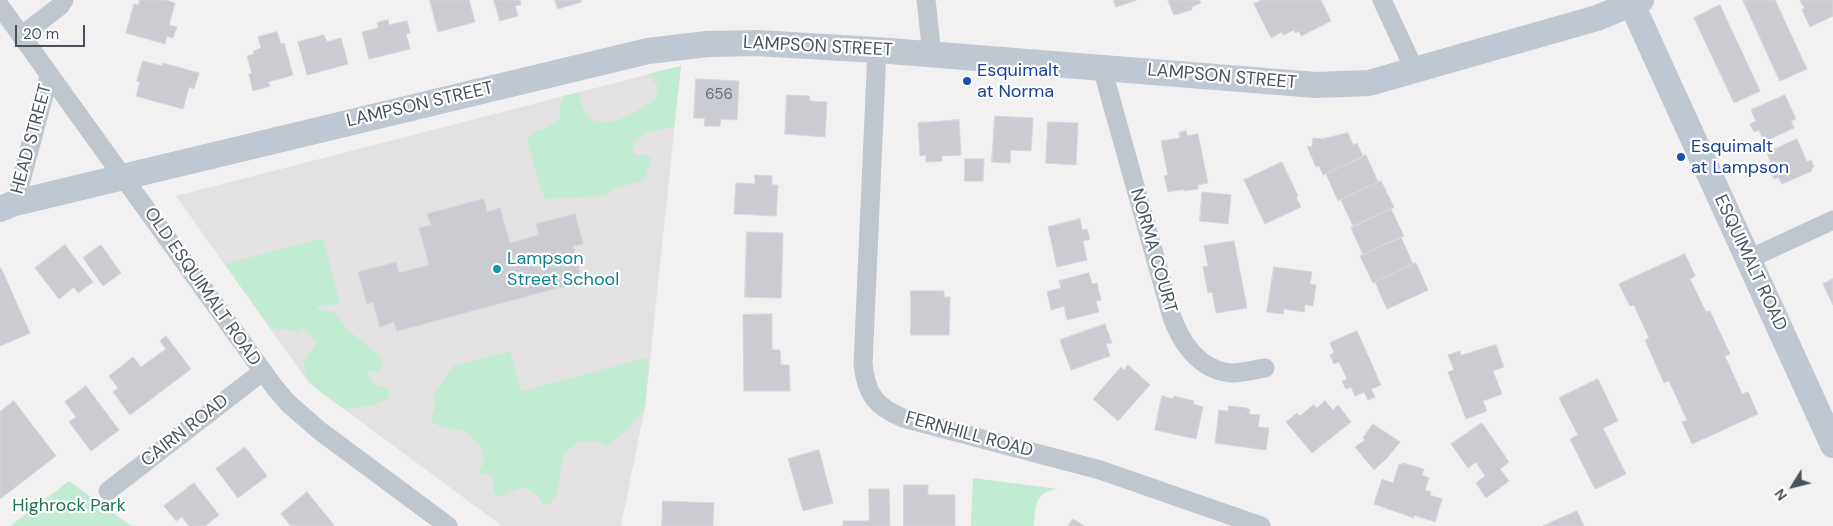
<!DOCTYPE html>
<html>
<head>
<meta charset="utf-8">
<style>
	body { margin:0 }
	#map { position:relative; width:1833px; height:526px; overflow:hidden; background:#f2f0f0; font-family:"DM Sans",sans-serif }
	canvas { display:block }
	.north { position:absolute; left:1768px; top:461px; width:50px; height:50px; -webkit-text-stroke:4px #fff; paint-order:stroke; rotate:234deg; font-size:14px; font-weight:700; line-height:20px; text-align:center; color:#49525c }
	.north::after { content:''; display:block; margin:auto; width:18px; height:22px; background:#49525c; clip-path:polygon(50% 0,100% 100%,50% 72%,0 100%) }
	.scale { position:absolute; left:15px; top:25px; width:70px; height:22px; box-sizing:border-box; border:2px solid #49525c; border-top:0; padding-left:6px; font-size:15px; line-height:18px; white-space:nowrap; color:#49525c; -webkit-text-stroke:4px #fff; paint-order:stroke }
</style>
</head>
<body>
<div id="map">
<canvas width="1833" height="526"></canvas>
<div class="north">N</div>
<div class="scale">20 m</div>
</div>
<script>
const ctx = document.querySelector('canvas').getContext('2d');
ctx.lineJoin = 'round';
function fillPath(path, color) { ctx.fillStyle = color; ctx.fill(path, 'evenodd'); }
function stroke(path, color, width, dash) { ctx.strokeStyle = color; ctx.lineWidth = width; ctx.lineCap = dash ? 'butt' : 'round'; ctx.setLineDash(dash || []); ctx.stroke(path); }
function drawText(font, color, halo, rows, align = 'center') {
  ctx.font = font + ' "DM Sans",sans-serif'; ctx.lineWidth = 4.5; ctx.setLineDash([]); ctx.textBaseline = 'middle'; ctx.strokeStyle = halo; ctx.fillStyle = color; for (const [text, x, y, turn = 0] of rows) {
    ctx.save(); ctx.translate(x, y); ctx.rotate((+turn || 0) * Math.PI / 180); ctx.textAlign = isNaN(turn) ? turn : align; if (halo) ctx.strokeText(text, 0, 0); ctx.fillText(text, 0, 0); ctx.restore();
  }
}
const education = new Path2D(`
	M681,66L645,407L621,526H502L309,383L176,196Z`);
const green = new Path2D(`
	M681,66L674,127L645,133L634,141L632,152L638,155H646L651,157C650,165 646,171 646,180L613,189L605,196L545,199L539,185L527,139L536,131L550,126L561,117L560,106L564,96L579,92C586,144 628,117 656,99L658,86L647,74Z
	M323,238L340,304L321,306L315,309L329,311L337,315L346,328L382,358L383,366L379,371H367L374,386L384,387L389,391V397C378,407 358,407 344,409C332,400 300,382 304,363C306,355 313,350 316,343L304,328L299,332L284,329L270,328L225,264Z
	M510,351L521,391L646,358L649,365L645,407L629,428L607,446L598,442H579L565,452L562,463L557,495L549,504L544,505C537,495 529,483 515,490C509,493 505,497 497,496L493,492L494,479L488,474L483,475L479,472C480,467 483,465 484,461C484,457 482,449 480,446C477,442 473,437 469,434C458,426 436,432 431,418L436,405L433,400L434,394L453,366Z
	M973,478L1058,489C1035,491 1035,507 1034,526H971Z
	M69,481L123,520L132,526H10Z`);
const building = new Path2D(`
	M140,0H166L175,3L169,25L177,27L173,38L167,36L165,44L126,33L134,4L138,5Z
	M430,0H469L475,22L438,32Z
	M494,0H520L521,5L515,6L518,16L500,21Z
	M555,0H581V2L558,9Z
	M1114,0H1137L1116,7Z
	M1168,0H1199L1201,3L1191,7L1192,10L1174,15Z
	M1262,0H1321L1331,21L1301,36L1299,31L1295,33L1294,30L1283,35L1282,32L1271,38L1254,4Z
	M1743,0H1775L1807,69L1780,81Z
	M1800,0H1833V16L1810,27L1802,10L1804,8Z
	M1720,5L1760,91L1734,103L1694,18Z
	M388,20L389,25L407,21L410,33L406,34L410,49L369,59L362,32L378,28L377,23Z
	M277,32L281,44L284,43L293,75L268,82L270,86L253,91L249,74L252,73L247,56L254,54L253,51L261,48L258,37Z
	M324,35L327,42L341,38L348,64L307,75L298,42Z
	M143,61L162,66L163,63L199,73L194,89L189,87L183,109L136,96L140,82L137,81Z
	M696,79L739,81L737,120L721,119L720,126H704L705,118H694Z
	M787,95L809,96L810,101L827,102L825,137L785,134Z
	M1785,95L1796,119L1791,121L1794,128L1764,142L1759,130L1754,132L1750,124L1756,121L1751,110Z
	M995,116L1033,118L1031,151L1011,150L1010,163L992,162Z
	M959,120L961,155L942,156V161L926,162V155L920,156L918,123Z
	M1048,122L1078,123L1076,165L1046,163Z
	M1186,131L1187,136L1198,134L1208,183L1198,185V189L1184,191V189L1168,192L1164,176L1168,175L1161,141L1180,138L1179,133Z
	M1348,133L1353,145L1357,143L1363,157L1323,175L1319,166L1316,167L1307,146L1312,147L1313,138L1322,139Z
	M1797,139L1807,162L1811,160L1814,167L1811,169L1812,171L1782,184L1778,177L1774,179L1769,167L1772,165L1767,153Z
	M1366,155L1378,182L1338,201L1326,174Z
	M965,159H984L983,181H965Z
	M1282,162L1298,196L1296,197L1301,207L1265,224L1244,180Z
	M755,175L772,176V185H778L776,216L734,214L736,183L755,184Z
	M1381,181L1394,207L1353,226L1341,200Z
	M1202,192L1231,195L1228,224L1200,221Z
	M484,199L487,212L500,208L510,243L539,235L536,224L575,214L583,244L573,246L580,273L566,276L569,285L397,331L394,322L380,327L373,302L367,304L358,272L396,262L399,273L429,265L419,228L431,225L427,214Z
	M1391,209L1404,236L1363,255L1351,228Z
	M1080,219L1082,230L1087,229L1090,239L1083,241L1087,260L1057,267L1048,227Z
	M747,232L783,233L781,298L745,297Z
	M1401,237L1413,264L1373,283L1360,256Z
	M1234,241L1247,308L1216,313L1212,292L1208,293L1203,267L1208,266L1204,246Z
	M65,245L93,282L78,293L74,287L59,299L35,268Z
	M101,245L121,273L103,286L83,258Z
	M1685,254L1695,276L1690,279L1706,312L1710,311L1730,354L1725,356L1742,394L1748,392L1758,414L1692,444L1682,422L1687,420L1669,381L1664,383L1645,340L1649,338L1634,305L1630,306L1619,284Z
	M1416,263L1428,290L1387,309L1375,282Z
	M1274,267L1312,272L1310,284L1316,285L1313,306L1305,304L1304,312L1284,309L1283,314L1267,312Z
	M0,268H1L30,333L0,346Z
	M1089,273L1092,284L1097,283L1101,300L1096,301L1099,312L1067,320L1064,306L1051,310L1047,292L1061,288L1059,281Z
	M1833,279V305L1823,284Z
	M911,291H944V297H950L949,335H911Z
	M772,314V350H780L781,365H789L790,391H744L743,315Z
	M1105,324L1112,343L1106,344L1110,356L1071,370L1060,340Z
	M1357,331L1381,385L1371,389L1375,397L1368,400L1364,392L1355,396L1351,387L1346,389L1342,381L1347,379L1339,362L1334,364L1330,355L1334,353L1330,343Z
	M166,336L191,369L130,415L113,392L118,388L109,376L133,357L141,367L166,349L160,341Z
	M1496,345L1504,367L1493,371L1502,394L1483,401L1487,411L1466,419L1448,372L1454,370L1448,355L1460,351L1461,355Z
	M1128,365L1150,385L1118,421L1093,399L1121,367L1124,370Z
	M1598,379L1618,421L1603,428L1626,474L1595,489L1570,439L1578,435L1559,398Z
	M86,386L119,430L91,451L69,422L76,417L65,402Z
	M1162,396L1173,399L1174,396L1194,401L1193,404L1203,407L1196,439L1155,430Z
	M14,401L56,456L0,499V412Z
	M1325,401L1333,410L1338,405L1351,422L1312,453L1286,422L1297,413L1300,416L1313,405L1317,408Z
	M1229,406L1246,408L1250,410L1249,414L1260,415L1258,427L1269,428L1266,450L1215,443L1219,410L1228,411Z
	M1482,423L1509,462L1500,469L1509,481L1486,498L1476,483L1485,476L1476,462L1468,468L1451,444Z
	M1373,424L1400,442L1388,457L1374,470L1355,447L1365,440L1363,438Z
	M245,447L267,476L238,498L216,469Z
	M819,450L833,503L803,511L788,459Z
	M1403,463L1424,469L1422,475L1429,478L1425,490L1431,492L1430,495L1442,499L1435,522L1414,515V518L1374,504L1382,479L1393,483L1399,464L1402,465Z
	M194,483L219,515L205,526H189L182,517L176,521L164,506Z
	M904,485H928V495H955V526H904Z
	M869,489H889L890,526H843V521H869Z
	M307,492L334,525L333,526H291L281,514Z
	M663,501L714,503L713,526H662Z
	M1577,511L1584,526H1543Z
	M1073,519L1084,526H1068Z`);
const street = new Path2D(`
	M926,0L932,54
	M1382,0L1415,71
	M0,6L275,388L289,404L320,431L448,526
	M21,36L60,6L64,0
	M877,50L863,364C866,394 876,407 903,418L1100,470L1261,526
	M1102,68L1171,314C1180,342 1199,370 1231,373C1242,373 1254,370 1265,368
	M15,203L49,76
	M1749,259L1833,220
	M108,491L262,372`);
const secondary = new Path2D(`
	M1630,0L1833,445
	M0,209L15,203L648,51L707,44L757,43L877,50L1316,85L1369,83L1597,18L1641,0`);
const markers = [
	[967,81,5,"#1a4fb4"],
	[1681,157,5,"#1a4fb4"],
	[497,269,5,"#0f9aa8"]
];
const numberNames = [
	["656",719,95]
];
const streetNames = [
	["LAMPSON STREET",818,47,3],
	["LAMPSON STREET",1222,77,5],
	["LAMPSON STREET",420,105,-13],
	["HEAD STREET",32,139,-75],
	["NORMA COURT",1153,251,74],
	["ESQUIMALT ROAD",1750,263,65],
	["OLD ESQUIMALT ROAD",202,287,55],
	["CAIRN ROAD",185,431,-38],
	["FERNHILL ROAD",969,435,15]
];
const transitNames = [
	["Esquimalt",977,71],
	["at Norma",977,92],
	["Esquimalt",1691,147],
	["at Lampson",1691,168]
];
const cultureNames = [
	["Lampson",507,259],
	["Street School",507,280]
];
const parkNames = [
	["Highrock Park",69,506]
];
fillPath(education, '#e3e1e1');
fillPath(green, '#c2ebd4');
fillPath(building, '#caccd2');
stroke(building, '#d4d6db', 1);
stroke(street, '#bfc6cd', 19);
stroke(secondary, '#bfc7d2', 26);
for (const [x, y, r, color] of markers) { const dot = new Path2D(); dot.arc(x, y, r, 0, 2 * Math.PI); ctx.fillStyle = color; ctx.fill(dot); stroke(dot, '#fff', 2); }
drawText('15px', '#69707a', null, numberNames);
drawText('18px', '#49525c', '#fff', streetNames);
drawText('18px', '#164399', '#fff', transitNames, 'left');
drawText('18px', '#0d838f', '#fff', cultureNames, 'left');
drawText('18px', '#1f7750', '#fff', parkNames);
</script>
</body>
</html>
